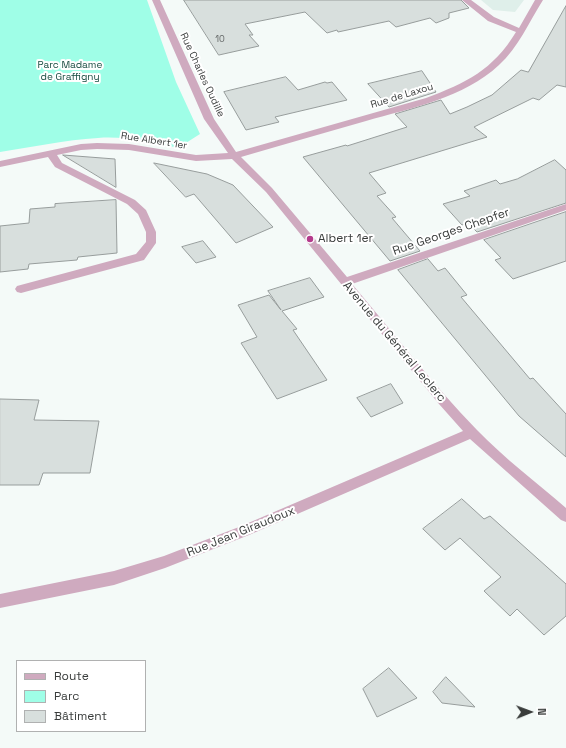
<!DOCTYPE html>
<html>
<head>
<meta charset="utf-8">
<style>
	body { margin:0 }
	#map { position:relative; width:566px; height:748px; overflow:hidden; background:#f4faf8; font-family:"Space Grotesk",sans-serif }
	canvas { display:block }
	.legend { position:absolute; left:16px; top:660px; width:130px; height:72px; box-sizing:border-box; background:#fff; border:1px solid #b0b1b1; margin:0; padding:5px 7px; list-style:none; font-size:12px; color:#393c3b }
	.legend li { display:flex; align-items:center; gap:8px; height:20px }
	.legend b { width:20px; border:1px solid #b0b1b1 }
	.north { position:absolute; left:510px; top:692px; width:40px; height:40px; -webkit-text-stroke:3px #fff; paint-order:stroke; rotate:89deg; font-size:11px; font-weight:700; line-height:16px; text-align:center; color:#393c3b }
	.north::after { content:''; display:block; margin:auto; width:14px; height:18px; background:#393c3b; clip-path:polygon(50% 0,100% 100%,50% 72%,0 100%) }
</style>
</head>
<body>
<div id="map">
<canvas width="566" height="748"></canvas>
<ul class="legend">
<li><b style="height:5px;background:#cfaabf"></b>Route</li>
<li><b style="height:11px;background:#9ffee7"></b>Parc</li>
<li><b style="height:11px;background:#d8dfdd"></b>Bâtiment</li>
</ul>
<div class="north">N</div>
</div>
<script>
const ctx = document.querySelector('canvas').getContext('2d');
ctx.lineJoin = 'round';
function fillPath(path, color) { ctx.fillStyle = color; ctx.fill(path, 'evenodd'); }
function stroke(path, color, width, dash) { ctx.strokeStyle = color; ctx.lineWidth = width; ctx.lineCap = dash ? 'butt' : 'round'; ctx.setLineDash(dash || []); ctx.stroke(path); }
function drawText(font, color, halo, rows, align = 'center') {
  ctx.font = font + ' "Space Grotesk",sans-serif'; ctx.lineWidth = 4; ctx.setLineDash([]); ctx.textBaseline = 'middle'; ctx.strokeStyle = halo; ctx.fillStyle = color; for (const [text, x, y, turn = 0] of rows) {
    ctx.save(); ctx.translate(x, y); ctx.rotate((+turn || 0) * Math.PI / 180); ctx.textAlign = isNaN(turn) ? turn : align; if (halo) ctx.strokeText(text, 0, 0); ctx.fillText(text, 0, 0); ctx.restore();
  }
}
const built = new Path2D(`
	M481,0H524L515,12L493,10Z`);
const green = new Path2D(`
	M0,0H147L176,82L200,134L178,148C152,142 125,136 98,138C65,140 32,147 0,152Z`);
const building = new Path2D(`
	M184,0H461L469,8L449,13V18L436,23L430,18L396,27L389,21L338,32L337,30L327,33L305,12L245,24L253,35H249L259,46L219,55Z
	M566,6V87L557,85L539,100L533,98L474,127L487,137L369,173L386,193L377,196L396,217L392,218L420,251L390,261L303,157L346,145L347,146L407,127L395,114L441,100L450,114L467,107L492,95L521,70L528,72Z
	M422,71L436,92L389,107L368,84Z
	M286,77L298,90L325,82L327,83L332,82L347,100L275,117L279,122L246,130L224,92Z
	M63,155L115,159L116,187Z
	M555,160L566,170V203L477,232L468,223L462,225L443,204L470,196L464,191L496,180L500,184L517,179Z
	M154,163L207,174L233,185L273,227L236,243L194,194L186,197Z
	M116,200L117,253L78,257L77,260L29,264L28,269L0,272V226L29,223L30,209L55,207V204Z
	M566,212V261L513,279L495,260L501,258L484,240Z
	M203,241L216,257L196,263L182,247Z
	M428,259L438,271L445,268L467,295L461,297L530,379L533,378L566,414V457L519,416L398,270Z
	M310,278L324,297L282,311L297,329L293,330L327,380L277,399L241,343L257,337L238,305L269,295L281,310L268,291Z
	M391,384L403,403L371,417L357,398Z
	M0,399L39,400L34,420L99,421L90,473H43L39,485H0Z
	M462,499L484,519L490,516L566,584V616L544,635L517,609L510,616L484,591L501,577L460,538L445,550L423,529Z
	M389,668L417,698L377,717L363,689Z
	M446,677L475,707L442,703L433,692Z`);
const minor = new Path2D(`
	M152,0H160L214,119L236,152L426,98C466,83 493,70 516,32L488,21L462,0H471L494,17L519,28L535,0H543C529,22 518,48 499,65C464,98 411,108 366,121C324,133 282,145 241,157L272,188L347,277L566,204V210L352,284C393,332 432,384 477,430C504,458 536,482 566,508V522L561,520L470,439L249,535L165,568L114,585L0,608V594L114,571L164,556L239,527L463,431L439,404L266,192L232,159L196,161L129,150L97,149L81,150L57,155L62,163L135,200L146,210L156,232V243L144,260L21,293L17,292L15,289L17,286L136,254L146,242V232L138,214L127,204L55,167L48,157L0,167V161L81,144L97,143L129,144L196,155L228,153L204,119Z`);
const markers = [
	[310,239,4,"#b43a8c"]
];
const farNumbernames = [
	["10",220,40]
];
const farParknames = [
	["Parc Madame",70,65],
	["de Graffigny",70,77]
];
const farStreetnames = [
	["Rue Charles Oudille",202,75,65],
	["Rue de Laxou",402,96,-17],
	["Rue Albert 1er",154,141,9]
];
const streetNames = [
	["Rue Georges Chepfer",451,232,-19],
	["Avenue du Général Leclerc",394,342,50],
	["Rue Jean Giraudoux",241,532,-22]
];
const poiNames = [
	["Albert 1er",318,239]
];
fillPath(built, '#dfefea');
fillPath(green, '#9ffee7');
fillPath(building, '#d8dfdd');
stroke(building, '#979d9c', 1);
fillPath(minor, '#cfaabf');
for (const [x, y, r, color] of markers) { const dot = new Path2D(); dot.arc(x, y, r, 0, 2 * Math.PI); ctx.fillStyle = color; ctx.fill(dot); stroke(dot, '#fff', 1.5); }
drawText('9px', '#616564', null, farNumbernames);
drawText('10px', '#184c41', '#fff', farParknames);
drawText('10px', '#393c3b', '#fff', farStreetnames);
drawText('12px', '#393c3b', '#fff', streetNames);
drawText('12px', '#393c3b', '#fff', poiNames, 'left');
</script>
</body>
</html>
